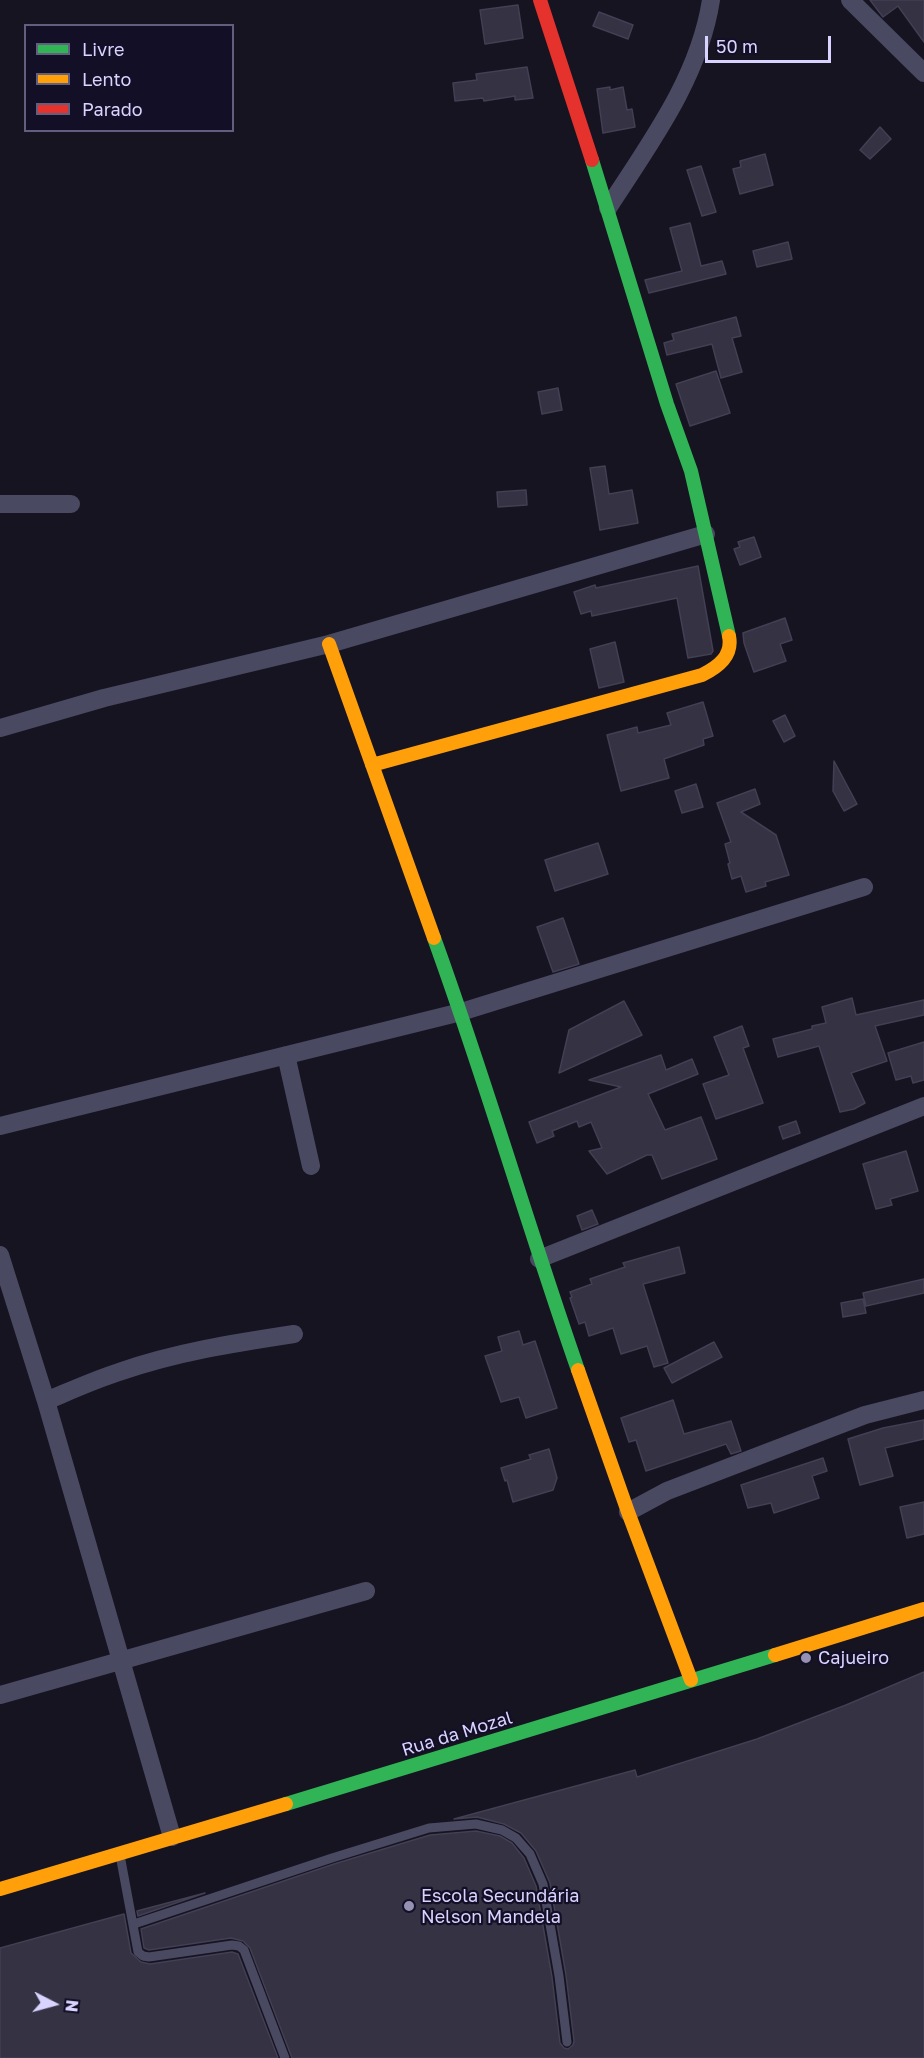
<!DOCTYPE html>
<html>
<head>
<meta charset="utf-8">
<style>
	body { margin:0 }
	#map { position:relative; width:924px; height:2058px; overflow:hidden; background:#161421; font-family:"Golos Text",sans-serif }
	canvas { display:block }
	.legend { position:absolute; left:24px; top:24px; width:210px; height:108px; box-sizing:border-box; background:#130f26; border:2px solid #625e7d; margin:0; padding:8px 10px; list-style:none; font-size:18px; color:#d9d4ff }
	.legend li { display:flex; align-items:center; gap:12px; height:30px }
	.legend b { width:30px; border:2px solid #625e7d }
	.north { position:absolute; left:24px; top:1974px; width:60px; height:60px; -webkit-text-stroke:4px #130f26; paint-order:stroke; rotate:96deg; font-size:16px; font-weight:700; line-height:24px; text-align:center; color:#d9d4ff }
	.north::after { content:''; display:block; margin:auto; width:21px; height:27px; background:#d9d4ff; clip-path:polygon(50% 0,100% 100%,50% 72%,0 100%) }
	.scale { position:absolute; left:705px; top:36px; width:126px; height:27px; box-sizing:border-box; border:3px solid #d9d4ff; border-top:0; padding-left:8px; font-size:18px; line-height:21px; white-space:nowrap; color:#d9d4ff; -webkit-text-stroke:4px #130f26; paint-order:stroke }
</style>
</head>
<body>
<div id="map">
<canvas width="924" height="2058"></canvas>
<ul class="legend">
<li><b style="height:8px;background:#30b455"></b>Livre</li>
<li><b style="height:8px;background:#ff9f0a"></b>Lento</li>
<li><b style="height:8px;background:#e5322d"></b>Parado</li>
</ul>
<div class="north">N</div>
<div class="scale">50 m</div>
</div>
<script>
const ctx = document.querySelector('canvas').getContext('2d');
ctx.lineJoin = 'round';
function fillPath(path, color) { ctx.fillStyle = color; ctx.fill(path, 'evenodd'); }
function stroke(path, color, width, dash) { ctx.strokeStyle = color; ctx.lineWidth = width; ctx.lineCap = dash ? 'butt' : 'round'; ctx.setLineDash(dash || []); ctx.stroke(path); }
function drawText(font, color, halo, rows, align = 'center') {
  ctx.font = font + ' "Golos Text",sans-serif'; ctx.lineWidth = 4.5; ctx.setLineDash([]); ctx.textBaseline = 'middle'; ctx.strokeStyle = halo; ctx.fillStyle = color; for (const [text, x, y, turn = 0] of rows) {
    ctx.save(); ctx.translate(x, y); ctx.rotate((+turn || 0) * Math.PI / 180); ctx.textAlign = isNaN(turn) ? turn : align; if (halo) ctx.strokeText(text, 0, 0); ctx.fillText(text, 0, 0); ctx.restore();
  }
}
const building = new Path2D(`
	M870,0H924V42L898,6L883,17Z
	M518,5L523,38L485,44L480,10Z
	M599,12L633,25L628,39L593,26Z
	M527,67L533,98L515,100V96L484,101L483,98L455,101L453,83L477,80L476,74Z
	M610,87V90L623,87L627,110L632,109L635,127L603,133L597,89Z
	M880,127L891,139L870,159L860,150Z
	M765,154L773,185L740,194L733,169L741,167L740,161Z
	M701,166L716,212L702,216L687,170Z
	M690,223L701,266L722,261L726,274L649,293L645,280L682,271L670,228Z
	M788,242L792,259L757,267L753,251Z
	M736,317L741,336L732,338L742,372L721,378L712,344L667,355L664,343L674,340L672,334Z
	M716,371L730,413L690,426L676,384Z
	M558,388L562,410L542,414L538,392Z
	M605,466L609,494L632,490L638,523L600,530L590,468Z
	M526,490L527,505L498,507L497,492Z
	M754,537L761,557L740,565L734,549L740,547L738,542Z
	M698,566L713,651L711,654L688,658L677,598L592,616L591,611L581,614L574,592L595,585L596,588Z
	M785,618L792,640L780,644L786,661L754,672L744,643L743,633Z
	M615,642L624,682L599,688L590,649Z
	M703,702L713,736L703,739L704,745L664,759L669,778L621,791L607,735L637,727L638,733L671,725L667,713Z
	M785,715L795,736L784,742L773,721Z
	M834,761L857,804L844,811L833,791Z
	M696,784L703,807L682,813L675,791Z
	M755,789L760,804L741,812L776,835L789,875L765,882L766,886L746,892L741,876L732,879L728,864L730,863L725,844L731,842L717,803Z
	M598,843L608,874L555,891L545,860Z
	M563,918L579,964L553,972L537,927Z
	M852,998L856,1015L924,1000V1015L875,1026L887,1061L851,1073L865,1103L854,1109L840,1112L819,1046L778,1057L773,1039L812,1029V1026L826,1023L822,1007Z
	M624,1001L642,1035L559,1073L569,1030Z
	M742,1026L749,1046L743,1048L763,1103L716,1119L703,1084L729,1075L714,1037Z
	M924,1042V1080L913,1083L911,1076L896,1080L888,1053Z
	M661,1055L666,1070L692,1059L698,1074L648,1094L665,1130L701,1117L717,1159L662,1179L652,1155H647L607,1174L589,1151L602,1148L591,1122L579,1127L577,1121L552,1131L554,1136L537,1143L529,1122L621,1087L589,1080Z
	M796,1121L800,1133L783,1139L779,1127Z
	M906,1151L918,1191L890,1199L892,1205L876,1209L863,1164Z
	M592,1210L598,1224L582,1230L577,1216Z
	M679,1247L685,1273L643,1284L668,1363L654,1367L647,1346L621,1354L613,1328L589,1336L585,1322L579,1324L570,1298L572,1297L570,1292L592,1284L590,1279L625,1267L623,1263Z
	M924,1279V1293L866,1306L863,1293Z
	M863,1299L866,1313L843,1317L841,1303Z
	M519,1331L523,1345L535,1341L557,1408L526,1418L519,1397L501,1402L485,1356L502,1351L498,1337Z
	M714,1342L722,1357L672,1383L664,1368Z
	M673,1400L684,1434L731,1421L741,1451L731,1454L726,1444L646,1471L636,1440L629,1442L621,1418Z
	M924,1420V1439L885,1448L893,1476L860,1485L848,1439L883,1428Z
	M549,1449L557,1478L553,1490L513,1502L507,1480L505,1481L501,1468L531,1459L529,1455Z
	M823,1458L827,1471L812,1476L819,1498L774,1513L771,1503L748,1508L741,1485Z
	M924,1502V1534L907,1538L900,1507Z
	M924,1672V2058H292L250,1948L243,1941L231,1938L149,1950L144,1948L141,1929L334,1864L430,1835L476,1831L500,1836L512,1843L524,1858L536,1886L552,1977L560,2043L564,2048L568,2049L573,2045L574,2041L566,1975L550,1883L536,1851L521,1833L504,1824L477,1817L454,1819L635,1770L637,1777L757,1739L846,1705Z
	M205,1893L138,1916L137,1911Z
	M124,1914L131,1953L141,1962L150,1964L232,1952L238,1954L278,2058H0V1948Z`);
const lane = new Path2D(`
	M120,1855L138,1952L143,1956L149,1957L232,1945L239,1946L244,1950L285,2058
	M134,1924L332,1858L429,1828L476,1824L502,1830L516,1838L530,1854L543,1884L559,1976L567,2042`);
const street = new Path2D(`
	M850,0L924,73
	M608,208C650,143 699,78 711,0
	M0,504H71
	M0,728L104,698L329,644L706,534
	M286,1055L311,1166
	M0,1126L461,1012L864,887
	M0,1255L46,1401L172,1837
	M539,1259L924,1106
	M46,1401C70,1391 94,1380 119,1372C176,1352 235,1343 294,1334
	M628,1512L667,1491L865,1415L924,1400
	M0,1695L366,1591`);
const fast = new Path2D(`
	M592,160L667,404L691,471L729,636
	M434,938C486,1081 528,1227 578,1370
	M286,1804L775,1655`);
const slow = new Path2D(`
	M329,644L434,938
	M372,765L702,675C718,667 733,656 729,636
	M578,1370L628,1512L691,1680
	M775,1655L924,1609
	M0,1889L286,1804`);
const jam = new Path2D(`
	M540,0L592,160`);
const markers = [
	[806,1658,6,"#9591b1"],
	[409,1906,6,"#9591b1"]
];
const poiNames = [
	["Cajueiro",818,1658],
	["Escola Secundária",421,1896],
	["Nelson Mandela",421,1917]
];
const streetNames = [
	["Rua da Mozal",457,1734,-17]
];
fillPath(building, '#343243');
stroke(building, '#433f54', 1.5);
stroke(lane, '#4a4962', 9);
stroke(street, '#4a4962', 18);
stroke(fast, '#30b455', 14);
stroke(slow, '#ff9f0a', 14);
stroke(jam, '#e5322d', 14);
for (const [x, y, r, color] of markers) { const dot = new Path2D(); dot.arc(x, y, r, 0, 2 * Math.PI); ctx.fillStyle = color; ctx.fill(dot); stroke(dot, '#130f26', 2); }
drawText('18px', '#d9d4ff', '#130f26', poiNames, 'left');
drawText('18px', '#d9d4ff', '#130f26', streetNames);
</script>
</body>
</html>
